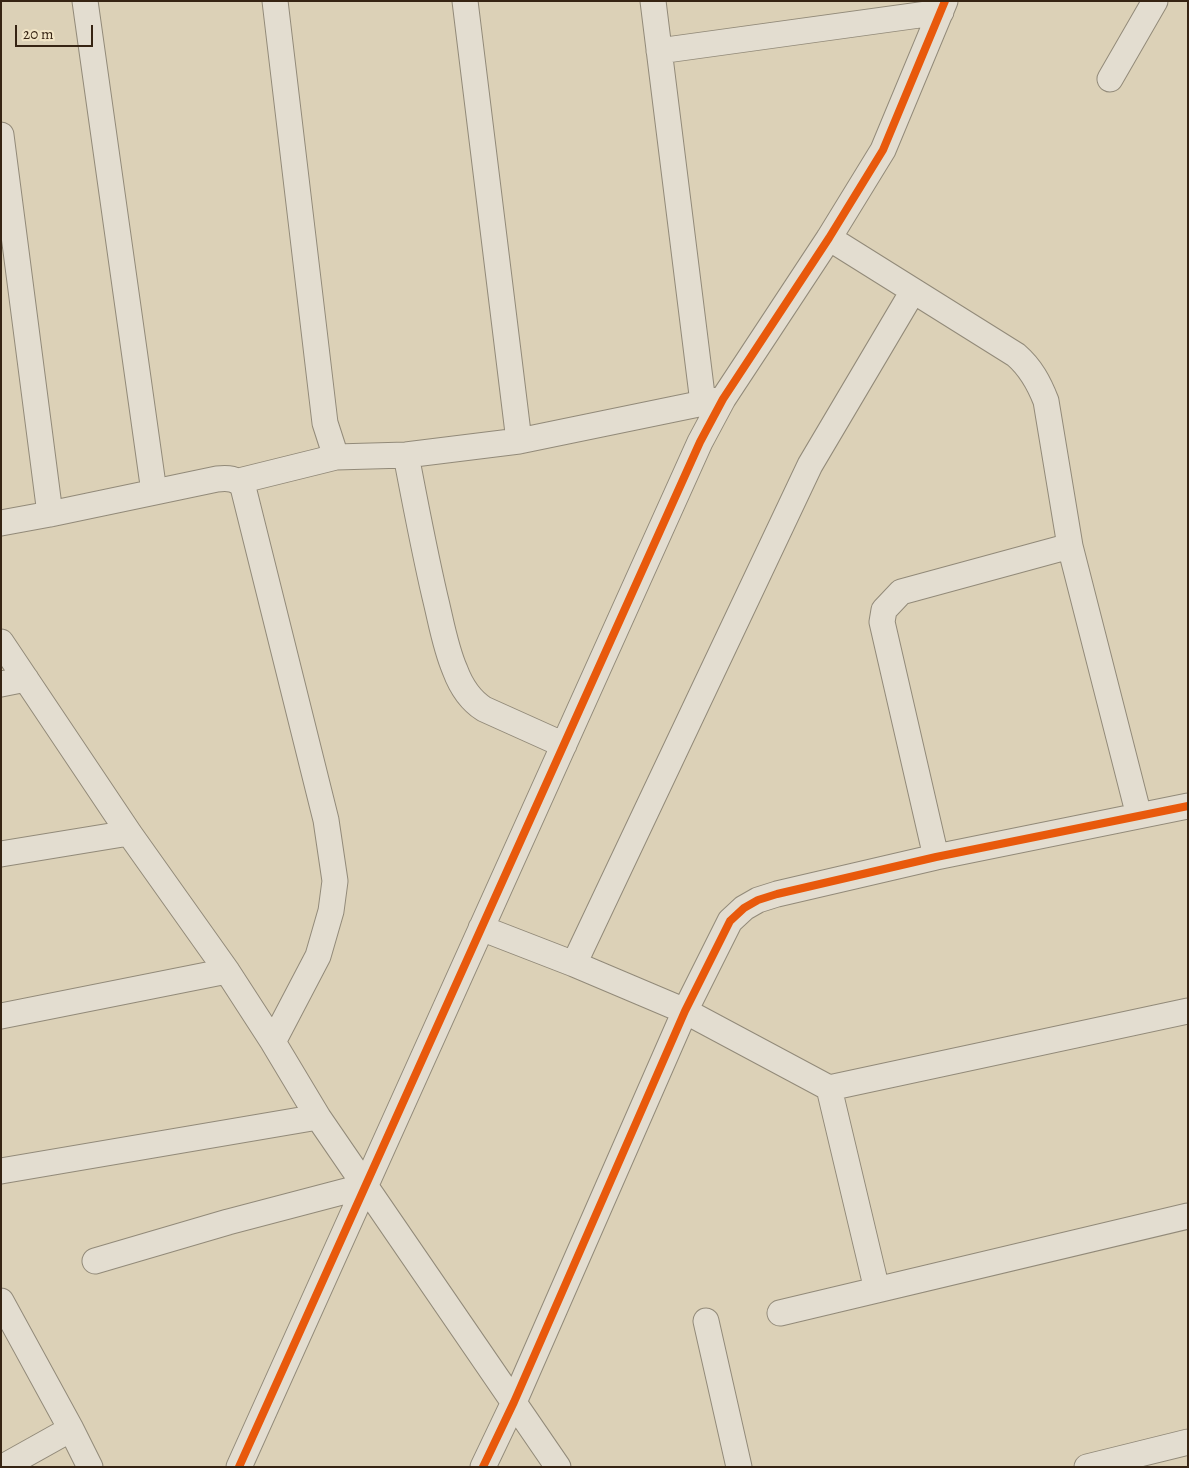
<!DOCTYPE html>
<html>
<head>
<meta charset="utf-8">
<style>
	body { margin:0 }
	#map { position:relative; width:1189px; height:1468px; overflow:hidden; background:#dcd1b7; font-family:Alegreya,serif }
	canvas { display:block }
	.frame { position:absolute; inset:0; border:2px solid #362413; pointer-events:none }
	.scale { position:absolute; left:15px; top:25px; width:78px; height:22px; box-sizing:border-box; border:2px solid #362413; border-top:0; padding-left:6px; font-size:15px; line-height:18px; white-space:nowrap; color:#362413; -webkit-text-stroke:4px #f2e5c6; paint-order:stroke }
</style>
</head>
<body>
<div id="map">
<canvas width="1189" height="1468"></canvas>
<div class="frame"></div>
<div class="scale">20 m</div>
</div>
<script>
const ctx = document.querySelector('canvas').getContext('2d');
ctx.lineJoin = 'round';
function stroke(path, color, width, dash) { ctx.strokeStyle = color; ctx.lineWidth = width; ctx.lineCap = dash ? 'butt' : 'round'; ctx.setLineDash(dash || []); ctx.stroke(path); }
const street = new Path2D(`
	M85,1L154,492
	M275,1L325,423L336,457L406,455L519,441L723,399
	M465,1L519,441
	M653,1L703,403
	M659,51L941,12
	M1110,79L1155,1
	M1,135L50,514
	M829,238L1016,355C1031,368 1039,383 1046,401L1070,546L1139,816
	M406,455C415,502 424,550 435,597C441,621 445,647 455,670C461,686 470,700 484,709L564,745
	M239,481L336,457
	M1,523L50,514L217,479C228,478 237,478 243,487L326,820L335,881L331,911L318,956L273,1042
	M1,642L129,833L227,971L273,1042L318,1117L558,1467
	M1,684L26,679
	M1,854L129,833
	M936,857L882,622L884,610L901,592L1070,546
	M481,928L574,964L685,1011L829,1088L1188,1011
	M574,964L810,465L913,291
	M1,1016L227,971
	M829,1088L877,1290
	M1,1171L318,1117
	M95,1261L228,1222L365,1186
	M1,1301L71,1429
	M780,1313L1188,1216
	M706,1321L739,1467
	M3,1467L71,1429L90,1467
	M239,1467L700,442L723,399L829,238L883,150L945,1
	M483,1467L514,1402L685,1011L730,921L744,908L758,900L777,894L936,857L1188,806
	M1087,1467L1188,1442`);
const cycleway = new Path2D(`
	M239,1467L700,442L723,399L829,238L883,150L945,1
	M483,1467L514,1402L685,1011L730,921L744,908L758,900L777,894L936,857L1188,806`);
stroke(street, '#928a79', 27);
stroke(street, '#e3ddd0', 25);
stroke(cycleway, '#e8590c', 8);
</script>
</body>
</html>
